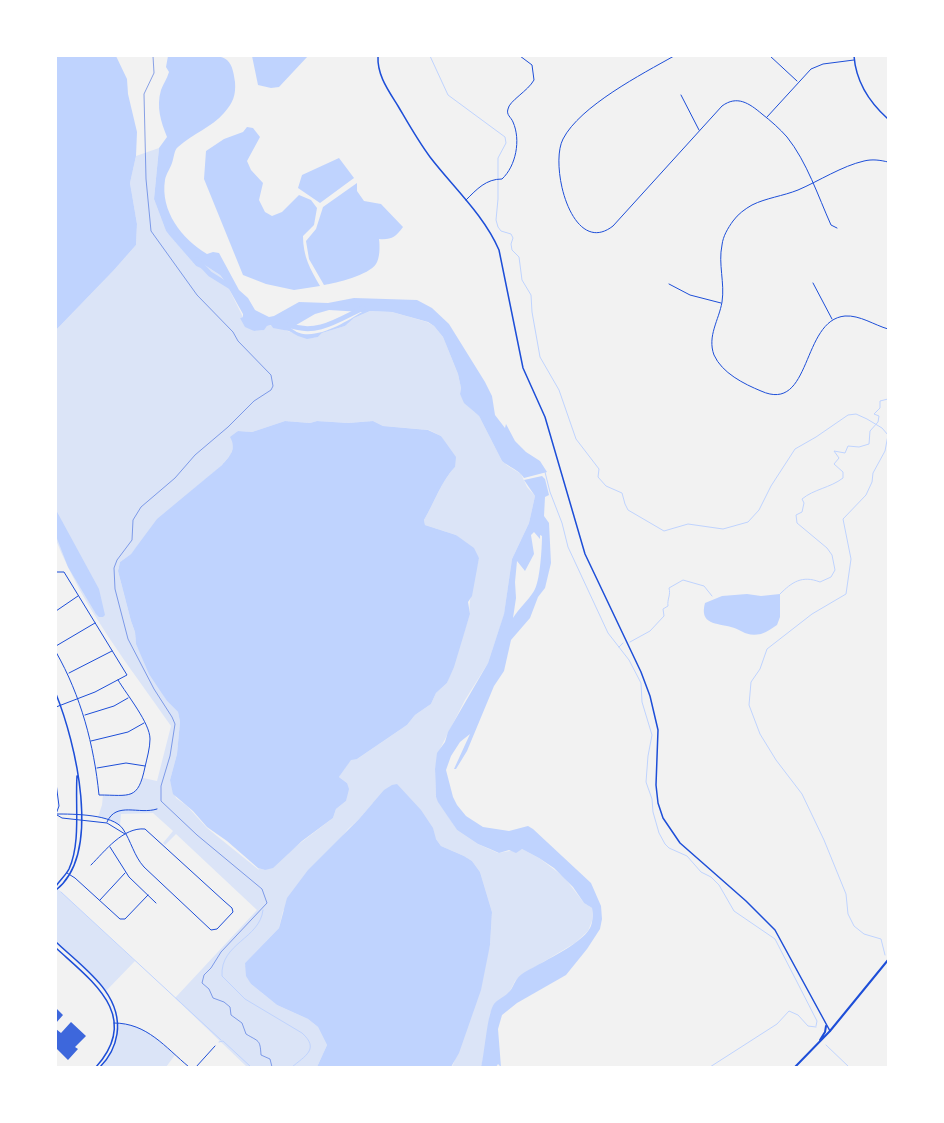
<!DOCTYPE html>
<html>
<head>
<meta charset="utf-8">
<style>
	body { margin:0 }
	#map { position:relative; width:944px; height:1123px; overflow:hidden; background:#f2f2f2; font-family:"Sofia Sans Condensed",sans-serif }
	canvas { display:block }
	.frame { position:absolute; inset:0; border:57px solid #fff; pointer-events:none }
</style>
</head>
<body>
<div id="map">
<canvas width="944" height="1123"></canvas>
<div class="frame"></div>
</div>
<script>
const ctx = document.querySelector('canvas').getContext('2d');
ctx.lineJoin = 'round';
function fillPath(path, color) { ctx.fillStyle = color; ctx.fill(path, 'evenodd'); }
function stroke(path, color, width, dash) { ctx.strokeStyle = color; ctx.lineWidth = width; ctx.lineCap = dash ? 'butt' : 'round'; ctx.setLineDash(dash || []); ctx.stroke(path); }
const green = new Path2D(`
	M159,148L154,199L166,231L196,266L203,268L201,265L203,264L220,275L227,285L243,317L240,318L254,331L263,330L267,326L272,325L273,328H279L308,338L318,337L322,333L345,326L354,318L370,311L392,312L427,322L434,326L443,337L458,374L461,388L460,394L470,408L479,416L502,461L508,466L521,474L527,487L535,496L529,523L512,559L504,615L488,663L465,700L441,747L435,769L436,797L457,830L478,844L498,853L522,849L539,858L564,877L584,903L592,908V921L588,931L575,943L528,971L515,981L509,993L490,1013L486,1047L481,1067H451L453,1065L490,945L492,912L480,872L472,861L464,856L441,846L436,839L373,803L359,819L348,829L283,911L279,928L245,963L251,984L277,1005L308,1019L318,1027L327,1045L317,1067H247L175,998L257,910L176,834L165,845L163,843L173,831L153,813L121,814L120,826L113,822L98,817L102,805L103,795C119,795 138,799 143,778L157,781L171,726C130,667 83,608 56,540V330L114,270L136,245L137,224L130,183L136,156ZM285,421L310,423L317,421L348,423L373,421L383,426L429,430L441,436L455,467C442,480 434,503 424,520L425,525L456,535L479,558C475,573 468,600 470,614L447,683L436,693L431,704L415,715L407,725L357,759H351L339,777L347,783L346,801L336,809L333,818L265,870L258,868L259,870L207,828L187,806L176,798L170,780L177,754L180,722L178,712L167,701L136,644L135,632L131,621L118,571L120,562L131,554L142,541L186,496L222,465L231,454L238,431L252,432Z
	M58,889L135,961L106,991L56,942V890Z
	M118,1023C145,1025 156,1038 175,1055L166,1067H100L113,1048Z`);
const water = new Path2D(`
	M56,56H116L127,79L128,94L137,132L136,156L130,183L137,224L136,245L114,270L56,330Z
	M168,56C180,56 219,52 227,60C233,65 234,76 235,82C236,95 233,103 224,113C212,127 192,134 178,147C174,150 174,158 172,163C170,169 166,174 165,180C160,211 182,239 207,254L213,252L219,253L239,290L248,298L255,310L269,317L274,316L299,302L328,303L354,298L417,300L432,308L449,324L485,382L492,396L495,415L505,428L506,424L515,441L526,452L540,461L547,472L524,478C519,470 509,467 502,461L479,416L464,403L460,394L461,388L458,374L443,337L434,326L428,322L392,312L370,311L354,318L345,326L322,333L318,337L307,339L298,336L289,331L273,328L271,325L267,326L264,330L254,331L245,327L240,318L243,317V314L224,280L220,275L203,264L201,265L203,269L196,266L170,236L166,231L154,199L159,148L167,137C161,122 156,107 161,90C163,84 167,79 169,72L166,67ZM329,310L362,312C344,323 309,345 291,328L315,314Z
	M252,56H308L279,87L271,88L258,85Z
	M247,127L253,128L260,137L247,161L251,170L263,183L259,200L265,212L272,216L282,212L299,195L311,200L317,208L314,225L303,236C303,256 310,269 320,286L294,290L266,284L243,275L204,179L206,151L224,139L243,132Z
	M339,158L354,178L320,203L298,188L302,175Z
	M357,183V191L364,201L381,204L403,227C396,237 391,240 379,239C380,246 380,258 376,264C369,275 336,283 324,285L309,259L306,241L316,229L323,207Z
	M285,421L310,423L317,421L348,423L373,421L383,426L428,430L441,436L456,457L455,467C442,480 434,503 424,520L425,525L456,535L474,548L479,558L472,596L468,602L470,614L454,667L447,683L436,693L431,704L415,715L407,725L357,759L351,760L339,777L347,783L349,789L346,801L336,809L333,818L302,841L273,868L265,870L258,868L227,841L207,827L193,811L173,794L170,780L177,754L180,722L178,712L167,701L149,674L136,644L135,632L131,621L118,571L120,562L131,554L157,519L222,465C230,456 237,449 230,437L238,431L252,432Z
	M542,476L545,479L549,495L545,497L544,516L549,523L551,563L545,588L538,597L530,618L511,640L504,671L494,686L467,751L456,769H454L470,734L460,742L451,756L446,770L453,797L457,805L466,816L483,827L509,831L528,826L533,829L591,883L601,906L602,919L600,929L587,949L566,975L517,1003L502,1015L498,1029L501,1067L498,1064L496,1067H481C485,1052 487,1014 494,1004C498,999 504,997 508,993C514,988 513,981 522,974C539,963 581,945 590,928C593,923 593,914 592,908L584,903L573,887L554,868L539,858L522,849L516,853L509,850L499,853L490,849L478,844L457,830L438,802L436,797L435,769L437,753L445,742L448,732L488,663L504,614L512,559L529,523L535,496L524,480ZM534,532L540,539V535L542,536C542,548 540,582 534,591C528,601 519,608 513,618L516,598L515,582L517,561L525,571L534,554L531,535Z
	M56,510L99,589L105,615L103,617H99L96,614L68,567L56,536Z
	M747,594L761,596L780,594V617L777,625C772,628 767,632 761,634C745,637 743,630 731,627C717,623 699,625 705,603L722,596Z
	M397,784L421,810L433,828L436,839L441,846L464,856L472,861L480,872L492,912L490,945L481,990L459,1053L451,1067H317L327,1045L318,1027L308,1019L277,1005L251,984L246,976L245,963L279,928L287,898L308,870L359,819L384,790L392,785Z`);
const stream = new Path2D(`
	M430,56L448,95L505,137L506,143L498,158V199L496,220L498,227L501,231L511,234L513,238L511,244L512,250L519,257L522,280L531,295L532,312L540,357L559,390L576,439L599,469L598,477L606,486L622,493L625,504L628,510L664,531L688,524L723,529L748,522L759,510L771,486L795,449L816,437L848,415L856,414L867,419L882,428L888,435L885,451L873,473L872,482L866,495L843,519L851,559L846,594L812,614L767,649L760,669L751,682L749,705L760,734L776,760L802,794L824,840L846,894L848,914L854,926L864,934L881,939L885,955
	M545,472L550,492L562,523L568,547L608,633L629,660L641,683L642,702L652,735L648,756L646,782L652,799L653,812L659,833L665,844L669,848L687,856L701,872L711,877L719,885L734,911L775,939L817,1021L816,1026
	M780,594C792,582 802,575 820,582L831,577L835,570L832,555L827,548L797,523L796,515L802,512L804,503L802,499C814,489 830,488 843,478V472L834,464L839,458L834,451L845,453L848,446L859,447L869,444L870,431L878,422L879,416L874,414L880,408V401L888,399
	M630,642L650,631L664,616L663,609L668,606C667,599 671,595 669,588L683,580L704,586L712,596
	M619,647L623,643
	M61,892L221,1040
	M263,910C260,939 220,943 222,976L245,999L302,1033C320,1049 305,1056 292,1067
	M219,1042L223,1041L251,1067
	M826,1045L849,1067
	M710,1067L777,1024L789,1011L798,1015L808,1026L816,1027`);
const river = new Path2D(`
	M197,260L210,274L231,287
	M289,325C316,336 338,320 363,308`);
const building = new Path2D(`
	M56,1008L63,1015L56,1023Z
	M71,1022L86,1036L75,1047L78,1049L68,1060L56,1048V1029L61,1033Z`);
const path = new Path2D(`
	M153,56L154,73L144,94L146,179L151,231L197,295L233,332L238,341L271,375L273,386L271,390L254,401L228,427L195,455L175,478L141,507L133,520L132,540L117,560L114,568L115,589L128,639L154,689L172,717L175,724L170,756L161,786V801L197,835L262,889L267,903L221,952L211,968L204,975L202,983L209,989L213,998L224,1002L230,1007L231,1015L242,1023L246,1034C259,1042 260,1039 261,1055L270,1059L272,1067`);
const minor = new Path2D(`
	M674,56C642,74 580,106 563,139C549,166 572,258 613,226L722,106C737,95 749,103 762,114C771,121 780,129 787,137C807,162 818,196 831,225L837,228
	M770,56L797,81
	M681,95L699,130
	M767,117L811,69L823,64L854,60
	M888,162C880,160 872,159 864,161C842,166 819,181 798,190C783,196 766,198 752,205C745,209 738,214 733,221C728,228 723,236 722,245C718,264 725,283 722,302C719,320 707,336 714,355C722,373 744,384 761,391C812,414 801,320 845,316C860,315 874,325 888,329
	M466,200C477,189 486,179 502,179C516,166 521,140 513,122C511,117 506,115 508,109C509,101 528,91 534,80L532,65L520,56
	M813,283L832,319
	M669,284L690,295L721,303
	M56,572H64L127,675L95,692L56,707
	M56,611L78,596
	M56,646L95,623
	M56,652C81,696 94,745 99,795C130,795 138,801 145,767C147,758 150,748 150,739C150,723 127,695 118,680
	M69,673L112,651
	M85,715L114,706L128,698
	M91,741L128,732L144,723
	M97,768L126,763L145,766
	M56,783L59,806L56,814
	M56,814C73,814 113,814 123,829C131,841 134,856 144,867L211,930L217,929L233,912L232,908L224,901L145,829C123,827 105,851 91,865
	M57,815L62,818L107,823L125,834
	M107,822C116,801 139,815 157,809
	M110,847L129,877L156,903
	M67,873L75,878L120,919H125L148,895
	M100,900L125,873
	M114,1023C147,1023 165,1047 189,1067
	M196,1067L215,1046`);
const tertiary = new Path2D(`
	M378,56C377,75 388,90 398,106C408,123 418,141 430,157C453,187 484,215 499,250L523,368L545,417L585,554L641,672L650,696L658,730L656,785L658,803L663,818L680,843L746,901L775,930L830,1031
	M854,56C856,82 869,102 888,119
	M56,694C75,741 103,853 56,890
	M56,886C60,880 66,875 69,869C81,843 75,804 77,776
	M56,942C82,967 123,993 117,1034C115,1047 109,1058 100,1067
	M56,948C92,981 142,1016 96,1067`);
const primary = new Path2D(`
	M820,1040L825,1032L826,1026
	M795,1067L830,1031L888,960`);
fillPath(green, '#dbe4f7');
fillPath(water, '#bfd3fe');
stroke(stream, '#bfd3fe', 1);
stroke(river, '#bfd3fe', 5);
fillPath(building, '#3d67dc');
stroke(path, '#1d4ed8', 0.5);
stroke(minor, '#1d4ed8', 1);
stroke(tertiary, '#1d4ed8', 1.5);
stroke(primary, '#1d4ed8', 2);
</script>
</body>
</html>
